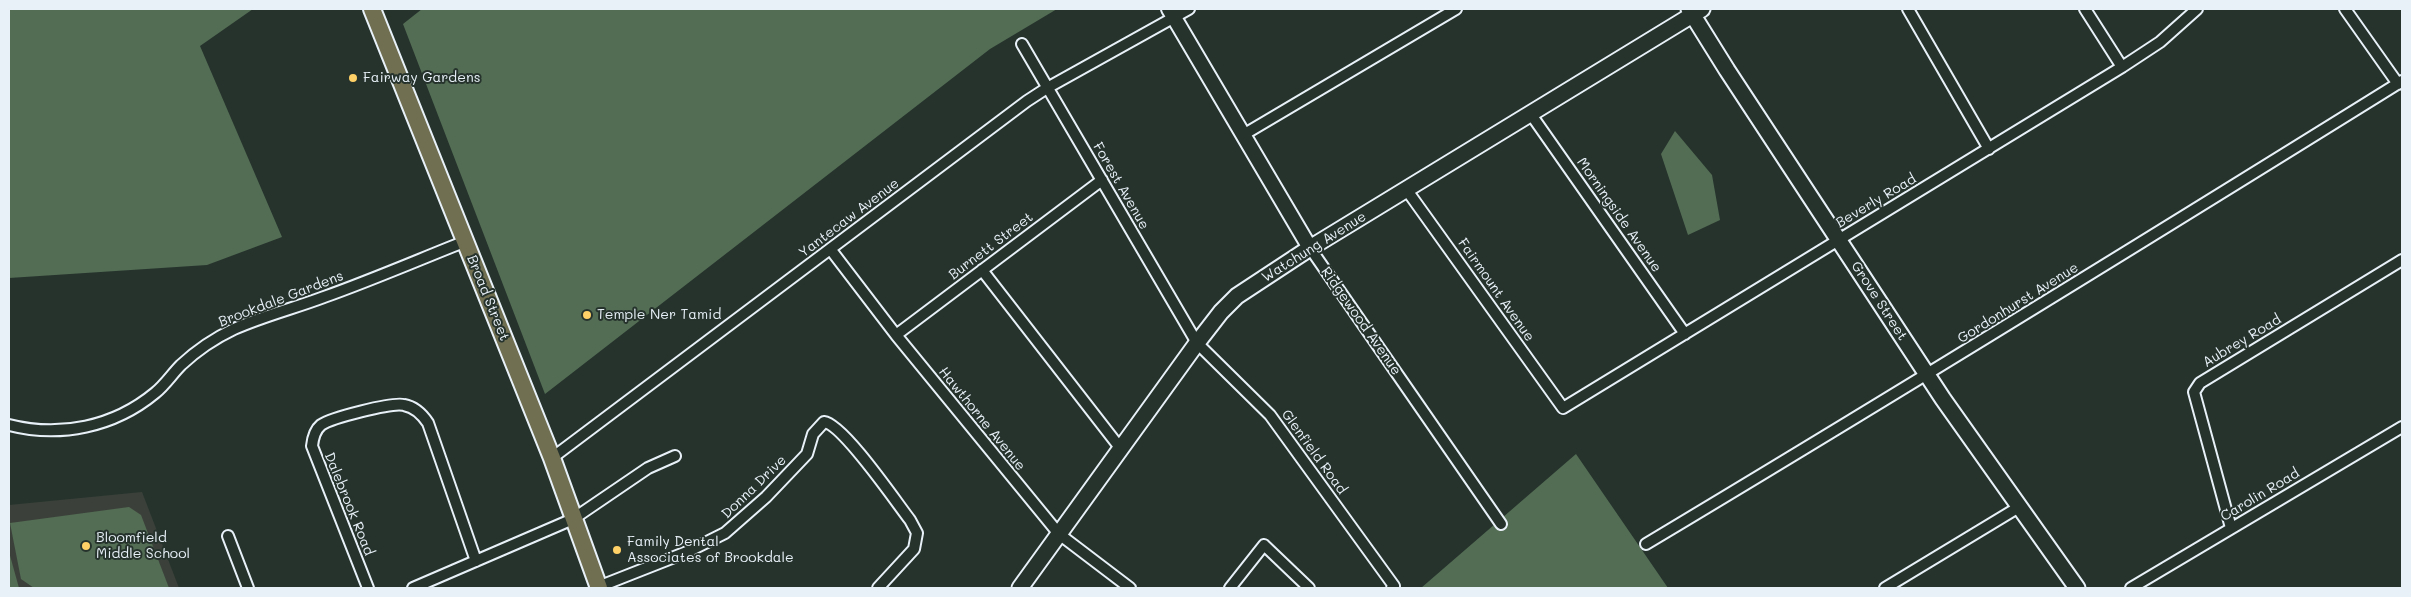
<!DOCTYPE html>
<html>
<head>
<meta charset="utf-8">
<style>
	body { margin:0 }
	#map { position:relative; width:2411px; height:597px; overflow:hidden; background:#26332d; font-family:Mali,sans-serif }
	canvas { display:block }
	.frame { position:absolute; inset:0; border:10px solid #e8f1f8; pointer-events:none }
</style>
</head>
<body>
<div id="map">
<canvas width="2411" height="597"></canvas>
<div class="frame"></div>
</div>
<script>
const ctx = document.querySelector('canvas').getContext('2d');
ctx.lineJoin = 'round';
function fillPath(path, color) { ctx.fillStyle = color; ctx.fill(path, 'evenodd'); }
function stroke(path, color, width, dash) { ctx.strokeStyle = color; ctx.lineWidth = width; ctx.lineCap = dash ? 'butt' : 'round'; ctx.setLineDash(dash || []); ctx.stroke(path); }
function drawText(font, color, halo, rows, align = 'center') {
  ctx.font = font + ' Mali,sans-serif'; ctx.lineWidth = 4; ctx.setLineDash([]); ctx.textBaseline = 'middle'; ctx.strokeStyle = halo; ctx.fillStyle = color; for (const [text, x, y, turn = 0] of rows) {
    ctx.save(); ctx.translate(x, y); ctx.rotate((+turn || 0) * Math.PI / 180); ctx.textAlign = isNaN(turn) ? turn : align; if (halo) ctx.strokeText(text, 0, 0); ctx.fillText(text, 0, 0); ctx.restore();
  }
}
const built = new Path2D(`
	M142,492L179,588H9V505Z`);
const green = new Path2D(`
	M9,9H253L200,46L282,237L207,265L9,278Z
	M422,9H1057L990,49L545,394L403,24Z
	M1675,131L1712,175L1720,220L1688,235L1661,154Z
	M1576,454L1668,588H1421Z
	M129,507L141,515L169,588H34L21,579L10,523Z
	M9,552L19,588H9Z`);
const minor = new Path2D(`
	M1908,9L1989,149
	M2085,9L2122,67
	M2345,9L2398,84
	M1022,44L1197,343L1270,415L1394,586L1392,588
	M1530,113L1685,334
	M1243,135L1456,9
	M1406,189L1563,408L2122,67L2160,42L2197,9
	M1310,248L1501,524
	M831,250L896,335L1059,534L1130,588
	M982,270L1121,449
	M896,335L1102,180
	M9,425C60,438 114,427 155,393C165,385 172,374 181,365C196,351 215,338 234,329C263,316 295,308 324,297C372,280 418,260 466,241
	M552,458L1027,101L1047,88L1189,9
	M2231,528L2194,392L2200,383L2402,260
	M228,536L248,588
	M1646,544C1900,392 2151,237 2402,81
	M598,587L687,552L725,533L766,497L807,454L813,434L824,422C843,424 896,502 910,520L917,533L914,549L878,588
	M368,588L312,446C313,437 315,430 321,425C331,418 392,402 404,405C415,407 422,414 428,423L476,561
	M413,588L573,519L648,468L675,456
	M1230,588L1264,545L1309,588
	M1885,588L2019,507
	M2131,588L2402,427`);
const tertiary = new Path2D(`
	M1169,9L1310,248`);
const secondary = new Path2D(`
	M1689,9L1727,70L1943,399L2077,588
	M1020,588L1197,343L1221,312L1237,296L1310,248L1702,9`);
const primary = new Path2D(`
	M372,9L552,458L599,588`);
const markers = [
	[353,78,5,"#ffd166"],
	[587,315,5,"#ffd166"],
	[86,546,5,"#ffd166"],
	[617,550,5,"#ffd166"]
];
const poiNames = [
	["Fairway Gardens",363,78],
	["Temple Ner Tamid",597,315],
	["Bloomfield",96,538],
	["Middle School",96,554],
	["Family Dental",627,542],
	["Associates of Brookdale",627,558]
];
const streetNames = [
	["Forest Avenue",1121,186,60],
	["Beverly Road",1876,201,-31],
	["Morningside Avenue",1619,215,55],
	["Yantecaw Avenue",849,218,-37],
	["Burnett Street",991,246,-37],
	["Watchung Avenue",1314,247,-32],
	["Fairmount Avenue",1496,290,55],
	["Broad Street",488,298,68],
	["Brookdale Gardens",281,299,-21],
	["Grove Street",1879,301,57],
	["Gordonhurst Avenue",2018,303,-32],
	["Ridgewood Avenue",1361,321,55],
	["Aubrey Road",2242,341,-31],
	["Hawthorne Avenue",982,419,51],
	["Glenfield Road",1314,452,54],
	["Donna Drive",754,487,-44],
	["Carolin Road",2260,495,-31],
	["Dalebrook Road",349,504,68]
];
fillPath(built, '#3b413a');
fillPath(green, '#536d54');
stroke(minor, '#e8f1f8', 14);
stroke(tertiary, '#e8f1f8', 18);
stroke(secondary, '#e8f1f8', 19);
stroke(primary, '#e8f1f8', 20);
stroke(minor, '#26332d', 10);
stroke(tertiary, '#26332d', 14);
stroke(secondary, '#26332d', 15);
stroke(primary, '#716f52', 16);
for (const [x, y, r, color] of markers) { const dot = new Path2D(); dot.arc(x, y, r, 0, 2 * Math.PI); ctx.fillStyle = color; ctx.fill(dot); stroke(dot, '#26332d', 2); }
drawText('14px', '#e8f1f8', '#26332d', poiNames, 'left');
drawText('14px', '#e8f1f8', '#26332d', streetNames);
</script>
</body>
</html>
